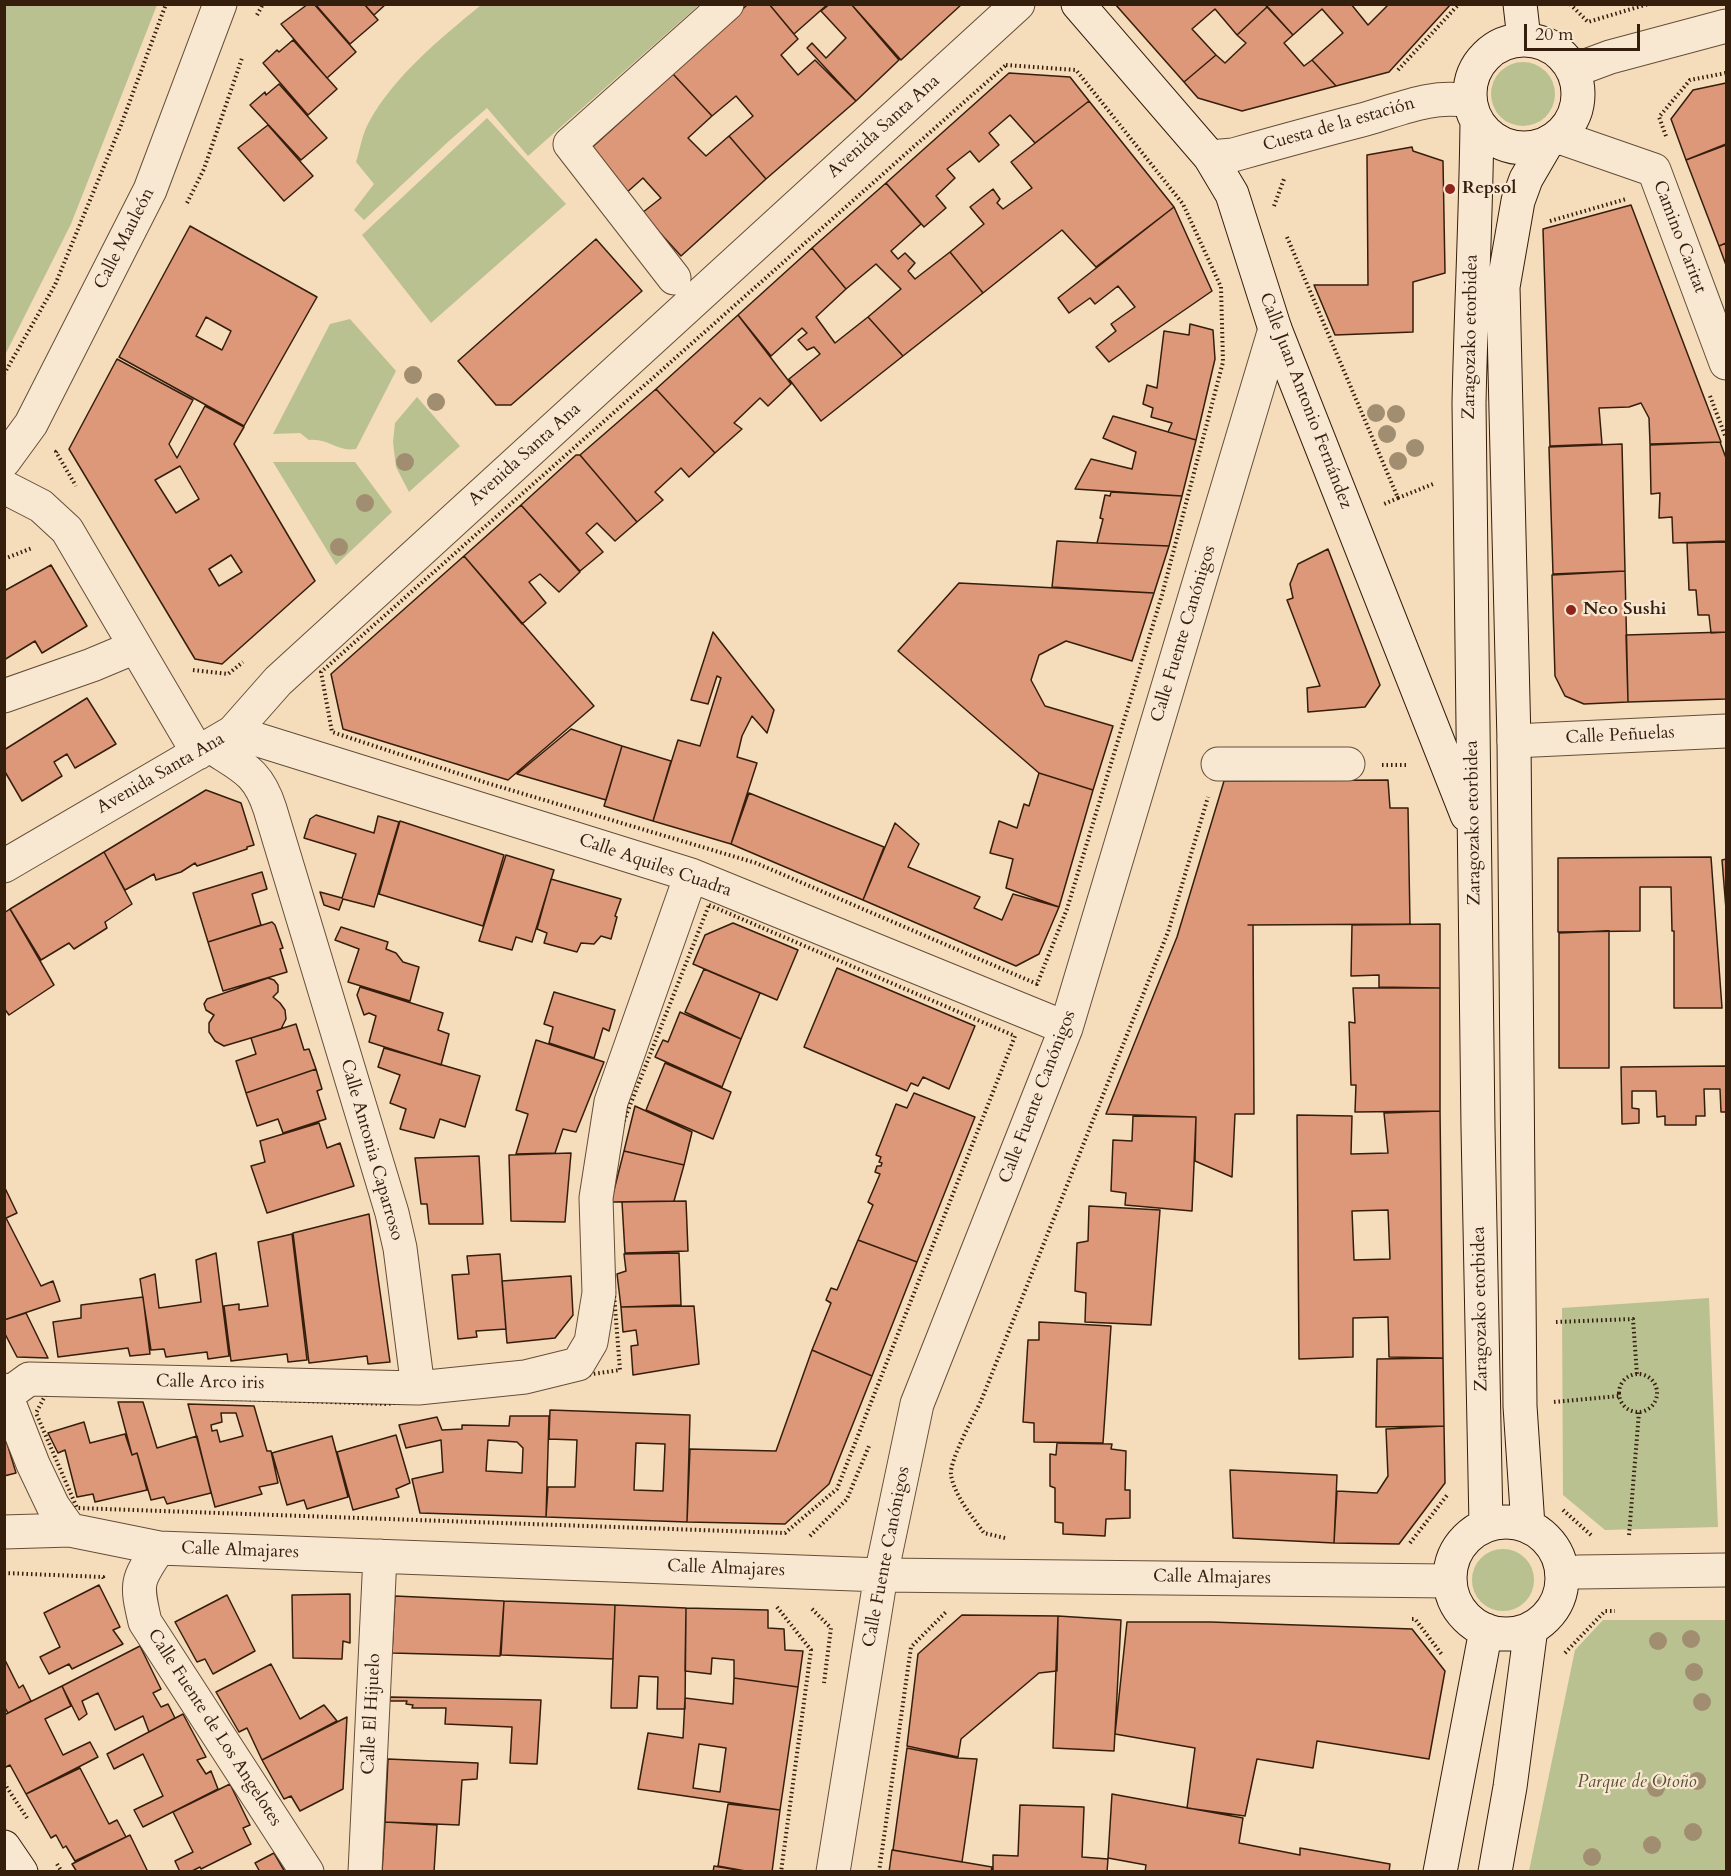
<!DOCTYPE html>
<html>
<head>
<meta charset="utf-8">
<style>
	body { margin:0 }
	#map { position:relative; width:1731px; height:1876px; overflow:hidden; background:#f5dcba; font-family:Cardo,serif }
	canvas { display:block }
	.frame { position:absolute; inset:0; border:6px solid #351e0c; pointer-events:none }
	.scale { position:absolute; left:1524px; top:24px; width:116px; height:27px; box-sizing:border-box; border:3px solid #351e0c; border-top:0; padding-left:8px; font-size:18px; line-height:21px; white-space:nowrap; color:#351e0c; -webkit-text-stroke:4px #f8e8d2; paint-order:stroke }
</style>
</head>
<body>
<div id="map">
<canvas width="1731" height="1876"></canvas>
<div class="frame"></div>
<div class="scale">20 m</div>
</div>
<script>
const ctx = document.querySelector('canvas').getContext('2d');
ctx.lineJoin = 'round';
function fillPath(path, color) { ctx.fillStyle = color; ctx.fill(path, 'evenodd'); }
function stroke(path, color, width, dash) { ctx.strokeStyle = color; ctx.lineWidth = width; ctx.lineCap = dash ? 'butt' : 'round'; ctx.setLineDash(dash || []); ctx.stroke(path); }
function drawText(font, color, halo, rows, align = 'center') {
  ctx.font = font + ' Cardo,serif'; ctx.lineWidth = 4.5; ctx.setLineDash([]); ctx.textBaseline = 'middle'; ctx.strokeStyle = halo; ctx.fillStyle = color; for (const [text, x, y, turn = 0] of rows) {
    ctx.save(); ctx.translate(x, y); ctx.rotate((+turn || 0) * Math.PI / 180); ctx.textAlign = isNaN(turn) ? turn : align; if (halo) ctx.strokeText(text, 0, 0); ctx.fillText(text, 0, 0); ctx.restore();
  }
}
const green = new Path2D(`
	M4,5H157L71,224L5,355Z
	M481,5H699L528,156L487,108L449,141L364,220L354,210L374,184L356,162C360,150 362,134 369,122C395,75 440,39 481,5Z
	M1491 94a32 32 0 1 1 64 0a32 32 0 1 1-64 0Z
	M487,118L566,204L431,323L362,235Z
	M350,319L396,371L356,449C336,452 329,438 309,440L300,433L273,434L330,324Z
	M417,397L460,446L409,492L396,467L393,442L395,423Z
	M273,462H355L392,512L336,565Z
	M1709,1298L1718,1527L1605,1530L1563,1495L1562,1308Z
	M1472 1580a31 31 0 1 1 62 0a31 31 0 1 1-62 0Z
	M1603,1620H1726V1871H1529L1575,1650Z`);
const building = new Path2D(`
	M308,4H314L356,52L327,78L281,24Z
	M315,4H364L378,20L350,44Z
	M364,4H386L374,15Z
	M748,4H769L798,39L781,55L798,75L815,60L856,101L766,179L729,136L753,116L736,96L712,116L673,74Z
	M769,4H828L794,34Z
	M830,4H851L899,60L856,101L807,48L812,43L826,58L846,38L821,11Z
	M851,4L883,5L962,4L901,60Z
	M1115,4H1265L1267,7L1237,35L1215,9L1192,29L1216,55L1184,82Z
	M1265,4H1351L1368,25L1389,4H1451L1389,72L1336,86L1312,60L1343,33L1322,9L1293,35Z
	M1267,7L1293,35L1284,43L1304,66L1312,60L1336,86L1242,111L1198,98L1184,82L1216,55L1225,63L1246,43L1237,35Z
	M293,40L337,89L308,115L263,63L277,50L279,52Z
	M1009,73L1070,77L1089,101L1035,143L1010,115L989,133L999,145L979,162L970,151L947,169L955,178L936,196L946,208L924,227L886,183Z
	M673,74L712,116L688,138L706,156L729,136L766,179L681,256L642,213L661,198L643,178L625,194L588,151Z
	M1726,83V144L1686,160L1671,119L1693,90Z
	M279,84L327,138L301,160L250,105L265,92L266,95Z
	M1089,101L1174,207L1096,267L1062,230L983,293L950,252L984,224L970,207L993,189L1000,199L997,203L1003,209L1032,188L1011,162Z
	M268,125L313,176L284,201L238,148Z
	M1726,145V243L1719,246L1686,160Z
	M1412,147L1413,151L1443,161L1445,273L1413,282V332L1335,335L1314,285H1368L1367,155Z
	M886,183L921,224L891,251L898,259L905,253L915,263L908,271L915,279L950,252L983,293L903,356L868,317L901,289L876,264L846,289L812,248Z
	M1631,205L1721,442L1650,444L1649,418L1641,403L1629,407L1599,408L1602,444L1550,446L1543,229Z
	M1174,207L1212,291L1109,362L1096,347L1116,331L1111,324L1135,307L1118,286L1095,304L1090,298L1069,313L1058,298Z
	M190,226L317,297L244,426L119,357ZM206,317L231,331L222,350L196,336Z
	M596,239L642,291L511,405H496L458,361Z
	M1726,243V265L1719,246Z
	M812,248L846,289L816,317L835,343L868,317L903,356L821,421L789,379L820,354L814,347L807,350L798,340L807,333L802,328L771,356L738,315Z
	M738,315L791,384L768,406L760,398L734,423L742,429L715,453L656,389Z
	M1190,324L1213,330L1215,359L1196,440L1168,432L1172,423L1151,417L1153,408L1143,404L1147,385L1157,388L1164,331L1189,335Z
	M117,359L193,400L169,444L177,458L205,406L244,427L234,444L315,581L222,664L195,659L69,449ZM180,466L199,499L176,513L155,480ZM231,555L242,572L219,586L209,569Z
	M656,389L715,453L689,477L681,468L655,492L663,500L637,522L580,455Z
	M1113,416L1196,440L1182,496L1075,489L1091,459L1132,469L1136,452L1103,438Z
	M1720,442L1726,458V541L1673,543L1672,517L1659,518L1660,493L1651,494L1650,445Z
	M1622,444L1625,571L1553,574L1549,447Z
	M576,455H580L637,522L615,541L597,523L586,533L603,552L580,571L521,505Z
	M1111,492L1182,496L1169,546L1097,543L1103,519L1100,518L1105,495L1110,496Z
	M521,505L580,572L559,592L540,574L529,582L546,603L522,624L464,556Z
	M1057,541L1097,543L1169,546L1154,593L1052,587Z
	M1726,542V632L1711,633L1709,615H1698L1696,590H1689L1687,543Z
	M1328,549L1380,685L1365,707L1308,712L1307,688L1320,686L1287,600L1293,598L1290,584L1298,564Z
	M464,556L594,706L508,780L343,729L331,674Z
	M51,565L87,626L42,653L35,641L4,660V591Z
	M1625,571L1628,702L1584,704L1565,696L1555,676L1552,575Z
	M959,583L1154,593L1132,661L1066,641L1039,655L1031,680L1045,706L1113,726L1093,790L1039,773L898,651Z
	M713,632L774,710L767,733L752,716L742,736L737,757L757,763L731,844L653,821L678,740L700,746L721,678L717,676L708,704L691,700Z
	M1726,632V699L1628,702L1626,635Z
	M87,698L116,744L75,768L67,754L54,762L62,776L22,801L4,770V750Z
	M571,729L622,746L606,800L517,774Z
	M622,746L671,761L653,821L604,806Z
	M1039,773L1093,790L1059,907L1006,888L1013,859L990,853L999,821L1017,828L1024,804L1029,806Z
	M1388,780L1390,808H1408L1410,924L1248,925H1253L1254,1114H1235L1232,1177L1195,1161L1196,1117L1106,1114L1177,937L1224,781Z
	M206,790L241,803L254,845L247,847V849L197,866L195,863L181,872L156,880L154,874L125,890L104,852Z
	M749,793L884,847L863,900L731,844Z
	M316,815L374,833L378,816L399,822L374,907L343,899L339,910L324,905L320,892L342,898L356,854L304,838L310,819Z
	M400,821L504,855L483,926L379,894Z
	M895,823L919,844L908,867L980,897L974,908L1002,920L1013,894L1059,907L1039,954L1016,966L863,900Z
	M104,852L132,904L105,922L107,928L74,949L69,943L41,960L10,909Z
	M506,855L554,870L532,942L516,937L512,950L479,941Z
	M1711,857L1722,1008H1674V931H1672L1671,887H1640V931L1558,932V858Z
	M1726,859V909L1722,860Z
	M262,872L267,889L252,894L261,925L208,942L193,893Z
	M551,879L621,899L615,916L617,917L611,939L601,936L594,944L581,943L577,952L544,943L547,933L537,929Z
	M10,909L54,985L9,1015L4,1008V913Z
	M272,922L275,925L283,948L280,949L287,972L223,991L208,942Z
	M733,923L798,950L777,1000L693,964L705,935Z
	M1440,924V988L1379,987V975L1351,976L1352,925Z
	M341,927L388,942L386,949L396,953L403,962L419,967L410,1001L348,982L359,949L335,940Z
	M1609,931V1068H1559V933Z
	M837,968L975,1026L949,1089L923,1077L918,1086L911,1083L907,1091L804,1047Z
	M704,969L760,993L741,1039L685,1012Z
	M268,978L274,980L278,985V992L273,997L280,1003L285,1010L286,1019L281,1029L224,1046L215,1041L209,1032V1023L214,1015L206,1010L204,1004L207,999Z
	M360,987L443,1013L438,1030L449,1034L441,1065L369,1042L376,1016L369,1013L364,1015L357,995Z
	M1353,988H1440V1111L1355,1112L1356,1085H1351L1349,1022L1355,1023Z
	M554,992L615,1010L609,1031L603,1028L594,1058L549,1043L553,1027L544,1024Z
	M680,1012L741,1039L722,1087L655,1057L663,1040L668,1042Z
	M296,1024L304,1050L309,1049L316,1069L246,1093L236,1061L256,1054L251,1038Z
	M536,1040L604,1062L576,1132L563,1129L555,1153L516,1154L528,1114L516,1110Z
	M384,1048L480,1076L465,1127L440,1119L434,1138L400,1129L406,1109L390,1103L400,1075L378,1067Z
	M665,1063L731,1092L713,1139L646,1110Z
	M1726,1066V1112H1721L1720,1089H1704L1705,1116H1696V1125H1665V1116L1657,1117L1656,1091H1632V1108L1639,1109V1123L1622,1124L1621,1067Z
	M316,1069L322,1089L317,1091L326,1119L283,1133L278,1119L257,1126L246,1093Z
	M914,1093L975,1117L917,1262L858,1240L873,1205L868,1202L880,1174L875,1172L877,1166H881L882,1163L879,1162L881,1157L876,1155L896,1104L907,1108Z
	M635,1106L692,1132L684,1165L624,1151Z
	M1440,1111L1443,1358L1389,1357L1388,1317L1353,1318V1357L1299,1359L1297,1115L1352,1116L1351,1154L1388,1153L1384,1113ZM1388,1210L1390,1259L1354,1260L1352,1211Z
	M1133,1116L1196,1117L1192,1211L1125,1205L1126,1193L1111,1191L1113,1140L1132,1141Z
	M319,1123L327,1148L340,1143L354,1186L267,1213L251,1166L265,1162L260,1141Z
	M624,1151L684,1165L674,1201L611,1202Z
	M571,1153L565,1222L511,1221L509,1155Z
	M479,1156L483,1224H429L427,1204H421L415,1158Z
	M4,1186L17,1213L4,1219Z
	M686,1201L688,1251L625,1253L622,1202Z
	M1089,1206L1160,1210L1151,1325L1085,1322L1086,1293L1075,1291L1077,1243L1088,1241Z
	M369,1214L390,1362L368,1364L367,1356L309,1363L293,1233Z
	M6,1218L41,1286L53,1281L60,1301L4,1320V1219Z
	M292,1234L307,1360L288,1362L287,1354L231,1361L224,1306L239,1304V1310L268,1306L258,1242Z
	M858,1240L917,1262L872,1376L812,1350L831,1303L826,1300L831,1288L837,1290Z
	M216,1253L229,1356L208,1359L207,1352L166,1357L164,1349L151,1350L140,1279L155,1274L159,1308L201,1302L196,1260Z
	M679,1253L681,1305L621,1307L617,1274L626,1271L624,1254Z
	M500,1254L506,1329L476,1331L477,1337L458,1339L452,1275L469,1274L467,1256Z
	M571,1276L573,1315L555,1338L507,1343L502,1281Z
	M143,1297L150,1354L130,1356L128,1348L58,1357L53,1322L81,1318V1305Z
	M694,1306L699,1364L633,1375L631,1346L638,1345L636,1330L623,1332L621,1307Z
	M26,1313L48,1358L17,1357L4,1332V1320Z
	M1039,1322L1111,1326L1103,1443L1034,1442V1423L1023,1422L1028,1340H1039Z
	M812,1350L872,1376L829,1484L785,1524L687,1522L690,1449L776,1451Z
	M1443,1358L1444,1426L1376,1427L1377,1359Z
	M118,1402H143L157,1448L197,1436L211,1493L167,1504L164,1497L151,1500L137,1453L132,1455Z
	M188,1404L254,1406L267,1451H271L278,1483L259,1487L262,1494L215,1507ZM221,1413H236L243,1436L220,1442L217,1430L212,1431L211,1425L222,1422Z
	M550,1410L690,1415L687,1522L546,1517L548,1487H575L577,1440L549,1439ZM636,1443L665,1444L663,1491L634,1490Z
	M510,1416H549L546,1517L420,1513L412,1479L443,1472L441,1440L406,1448L399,1425L437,1417L442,1430L462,1429V1425L509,1426ZM488,1440L517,1442L523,1448L522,1473L486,1471Z
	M84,1422L90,1443L125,1434L132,1455L137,1453L147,1490L95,1502L93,1494L77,1497L65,1450L58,1453L48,1433Z
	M1444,1426L1445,1483L1399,1544L1334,1543L1337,1491L1377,1493L1388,1476L1386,1429Z
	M4,1433L16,1473L4,1476Z
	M396,1435L410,1483L396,1489L399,1497L353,1510L337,1452Z
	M332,1436L348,1497L307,1509L304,1500L287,1505L272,1453Z
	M1057,1443L1112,1444L1111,1449L1126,1451L1125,1490H1130V1518L1106,1519L1105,1536L1063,1534V1523L1055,1522V1488L1050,1486V1454L1056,1455Z
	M1230,1470L1337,1475L1334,1543L1233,1538Z
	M99,1585L120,1627L113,1630L123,1644L72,1669L69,1664L49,1674L40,1657L60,1647L44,1613Z
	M350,1594V1643L343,1641L342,1659L293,1658L292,1595Z
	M227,1595L255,1651L213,1674L205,1659L197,1662L175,1622Z
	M395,1596L504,1601L500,1656L392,1653Z
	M504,1601L615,1605L613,1659L501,1655Z
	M615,1605L686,1608L685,1709H657L658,1677L639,1676L637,1708H611Z
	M686,1608L768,1610V1628L784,1629L785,1650L803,1651L798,1687L734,1678V1660L712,1658L711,1674L685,1671Z
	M962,1615L1058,1616L1057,1671L1039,1673L961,1739L958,1757L907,1746L918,1654Z
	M1058,1616L1121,1620L1114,1751L1053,1748Z
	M1127,1622H1211L1412,1629L1445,1671L1429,1759L1317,1741L1313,1768L1257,1759L1245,1816L1187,1808L1195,1748L1115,1734Z
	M140,1646L161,1689L153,1693L161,1707L168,1704L175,1718L149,1732L143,1716L115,1730L98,1693L82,1701L87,1714L79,1720L62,1686Z
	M4,1658L19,1688L23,1685L31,1701L8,1713L4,1706Z
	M271,1664L300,1719L324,1705L337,1721L262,1760L247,1728L239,1732L216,1692Z
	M734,1678L798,1687L780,1810L638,1789L648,1733L683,1738L685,1698L733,1704ZM699,1744L726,1748L720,1792L693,1788Z
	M62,1686L71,1706L45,1719L63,1755L90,1742L98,1757L26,1794L10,1765L4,1768V1715Z
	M390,1697L541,1700L537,1764L510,1763L512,1727L445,1724L446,1708H412L413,1705L406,1704L407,1701H390Z
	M183,1714L206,1757L197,1760L206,1774L211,1771L218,1789L143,1827L134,1810L163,1796L143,1754L114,1769L107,1754Z
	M347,1717L343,1789L300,1811L291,1796L284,1799L262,1760Z
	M907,1748L957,1758L977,1759L962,1862L893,1850Z
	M388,1759L478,1763L477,1779L462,1780L459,1825L385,1822Z
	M80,1768L109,1824L117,1820L126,1837L75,1861L66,1846L63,1848L56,1835L51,1838L26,1794Z
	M230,1784L250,1825L243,1828L251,1844L201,1869L200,1867L190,1872H180L175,1861L193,1852L173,1812Z
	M1112,1794L1243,1818L1239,1843L1300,1855V1848L1390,1864L1389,1872H1145L1146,1865L1108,1858Z
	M728,1804L780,1810L772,1872H751L718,1866Z
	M1020,1805L1084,1807L1082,1857L1108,1859L1107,1872H993V1855L1018,1856Z
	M385,1822L437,1825L434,1872H382Z
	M130,1835L148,1872H77L72,1864Z
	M892,1850L992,1867L991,1872H889Z
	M274,1853L285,1872H260L255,1863Z
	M714,1866L748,1872H713Z`);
const path = new Path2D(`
	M1570,4L1588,22L1648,4
	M257,15L263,4
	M1006,65L1076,70L1183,204L1221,287L1223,362L1162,595L1067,909L1037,984L756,863L487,783L332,732L321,672Z
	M1398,70L1459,4
	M1666,136L1659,117L1690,80L1726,73
	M187,203L204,169L242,58
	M1274,206L1284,179
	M1550,221L1626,199
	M1287,237L1398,498L1384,504
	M4,374L55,285L121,125L166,4
	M1710,396L1726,438
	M57,451L56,452L76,486
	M1398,498L1433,484
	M4,559L32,548
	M193,670L228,674L243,662
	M1382,765H1407
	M709,905L1015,1036L837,1489L785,1533L77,1508L36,1413L47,1392L387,1404L620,1370L605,1181L614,1146Z
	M1556,1322L1633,1319L1637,1375
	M1619 1393a19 19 0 1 1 38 0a19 19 0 1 1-38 0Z
	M1554,1402L1619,1396
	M1563,1510L1591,1535
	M1629,1535L1639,1412
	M810,1536L847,1499L869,1446
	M1005,1538L984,1533C972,1516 955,1497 951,1475C949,1461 974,1416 981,1401L1168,932L1208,797
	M1410,1543L1448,1494
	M4,1573L103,1577L104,1579
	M777,1607L811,1650L781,1872
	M812,1609L831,1628L824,1683
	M1412,1619H1415L1443,1656
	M1565,1653L1605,1611H1615
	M4,1783L27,1818
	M57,1864L62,1872
	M879,1872L911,1647L946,1612`);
const street = new Path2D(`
	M1575,70L1610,57L1726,26
	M1559,137L1654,170L1726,363
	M1210,157L1233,155C1276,143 1319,131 1362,120C1399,110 1430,94 1469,101
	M674,278L570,144L727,4
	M4,461L31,424L150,190L220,4
	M4,487L41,506L67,530L198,753
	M4,696L92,665L135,647
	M233,732L691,875L1066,1028
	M1514,741L1726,731
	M210,746C242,767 258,771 270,809L392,1213L400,1248L418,1388L525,1377L578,1364L591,1342L599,1293L596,1198L611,1102L691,875
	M1218,764H1348
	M4,866L233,732L278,681L1018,4
	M4,1390L33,1464L53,1506L70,1530
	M7,1395L29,1379L418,1388
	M4,1532L70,1530L159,1548L881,1575L1449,1581
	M159,1548C136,1581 136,1583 145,1622L307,1872
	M1562,1574L1578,1572L1726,1570
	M365,1872L380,1556
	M833,1872L881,1575L917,1404L1066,1028L1275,329`);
const secondary = new Path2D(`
	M1078,4L1210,157L1232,194L1275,329L1467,815
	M1520,4L1524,39
	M1470 94a54 54 0 1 1 108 0a54 54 0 1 1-108 0Z
	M1477,122C1476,216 1471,309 1469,403L1478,1128L1486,1525
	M1450 1578a56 56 0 1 1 112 0a56 56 0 1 1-112 0Z
	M1528,1526L1520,1406L1514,741L1503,287L1518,201L1526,179L1547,143
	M4,1847L21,1872
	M1440,1872L1486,1630
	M1495,1872L1510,1787L1531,1628`);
const trees = [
	[413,375],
	[436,402],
	[1376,413],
	[1396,414],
	[1387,434],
	[1415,448],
	[1398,461],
	[405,462],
	[365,503],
	[339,547],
	[1691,1639],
	[1658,1641],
	[1694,1672],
	[1702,1702],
	[1697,1781],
	[1656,1788],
	[1693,1832],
	[1652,1845],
	[1592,1857]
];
const markers = [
	[1450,189,6,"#8f2418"],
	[1571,610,6,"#8f2418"]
];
const streetNames = [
	["Cuesta de la estación",1339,125,-16],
	["Avenida Santa Ana",884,127,-42],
	["Camino Caritat",1679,237,69],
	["Calle Mauleón",125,239,-63],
	["Zaragozako etorbidea",1471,337,-89],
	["Calle Juan Antonio Fernández",1305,401,69],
	["Avenida Santa Ana",525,455,-42],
	["Calle Fuente Canónigos",1184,634,-73],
	["Calle Peñuelas",1620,736,-3],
	["Avenida Santa Ana",161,774,-30],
	["Zaragozako etorbidea",1474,823,-91],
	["Calle Aquiles Cuadra",655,866,19],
	["Calle Fuente Canónigos",1038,1097,-69],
	["Calle Antonia Caparroso",371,1150,74],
	["Zaragozako etorbidea",1481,1309,-91],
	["Calle Arco iris",210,1383,1],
	["Calle Almajares",240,1551,2],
	["Calle Fuente Canónigos",887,1557,-79],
	["Calle Almajares",726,1569,2],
	["Calle Almajares",1212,1578,1],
	["Calle El Hijuelo",372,1714,-87],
	["Calle Fuente de Los Angelotes",214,1728,57]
];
const poiNames = [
	["Repsol",1462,189],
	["Neo Sushi",1583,610]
];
const parkNames = [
	["Parque de Otoño",1637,1783]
];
fillPath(green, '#bac191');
fillPath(building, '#dd9879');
stroke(building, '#351e0c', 1.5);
stroke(street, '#654e38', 35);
stroke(secondary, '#351e0c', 35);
stroke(path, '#351e0c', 4, [1.5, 3]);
stroke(street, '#f8e8d2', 33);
stroke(secondary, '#f8e8d2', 33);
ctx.fillStyle = '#a18e70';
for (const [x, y] of trees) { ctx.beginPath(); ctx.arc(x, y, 9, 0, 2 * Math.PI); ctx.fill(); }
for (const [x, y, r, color] of markers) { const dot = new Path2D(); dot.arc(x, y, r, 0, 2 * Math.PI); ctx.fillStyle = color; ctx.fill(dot); stroke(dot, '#f8e8d2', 2); }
drawText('18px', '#351e0c', '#f8e8d2', streetNames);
drawText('bold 18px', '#351e0c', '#f8e8d2', poiNames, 'left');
drawText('italic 18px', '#5d4f34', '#f8e8d2', parkNames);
</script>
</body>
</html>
